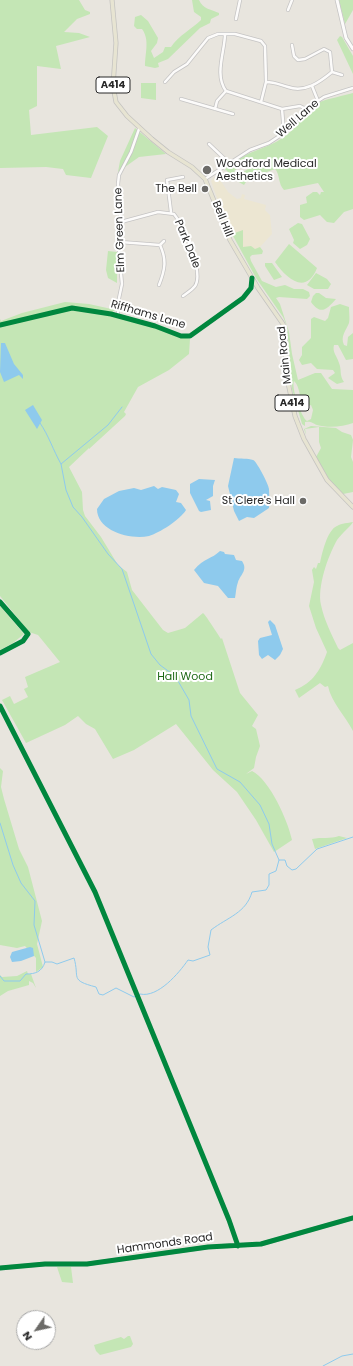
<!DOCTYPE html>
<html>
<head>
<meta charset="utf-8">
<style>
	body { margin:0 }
	#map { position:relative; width:353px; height:1366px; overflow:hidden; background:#e8e5de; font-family:Poppins,sans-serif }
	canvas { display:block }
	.north { position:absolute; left:16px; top:1310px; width:40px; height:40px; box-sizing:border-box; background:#fff; border:1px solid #a9a9a9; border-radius:50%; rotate:236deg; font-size:11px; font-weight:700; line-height:16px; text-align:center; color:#292929 }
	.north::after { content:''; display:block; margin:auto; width:14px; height:18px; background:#6c6b68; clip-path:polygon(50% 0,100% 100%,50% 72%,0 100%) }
</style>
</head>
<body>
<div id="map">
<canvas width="353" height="1366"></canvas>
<div class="north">N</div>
</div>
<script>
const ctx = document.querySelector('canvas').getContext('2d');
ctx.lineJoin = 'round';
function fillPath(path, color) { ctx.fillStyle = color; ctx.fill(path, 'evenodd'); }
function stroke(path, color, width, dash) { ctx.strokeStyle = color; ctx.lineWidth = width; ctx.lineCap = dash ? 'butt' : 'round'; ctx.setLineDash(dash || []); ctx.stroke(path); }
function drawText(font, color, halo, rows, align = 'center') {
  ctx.font = font + ' Poppins,sans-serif'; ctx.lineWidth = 4; ctx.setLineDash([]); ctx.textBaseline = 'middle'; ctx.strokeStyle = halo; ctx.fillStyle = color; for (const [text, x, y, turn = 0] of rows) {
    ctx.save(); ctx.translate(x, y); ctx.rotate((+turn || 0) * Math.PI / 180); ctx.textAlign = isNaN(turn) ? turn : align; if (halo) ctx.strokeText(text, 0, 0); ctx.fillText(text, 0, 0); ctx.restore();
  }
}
const education = new Path2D(`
	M217,175L228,192L237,199L241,198L242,194L245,195L244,199L266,205L265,210L270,215L272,234L259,248L245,253L231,231L224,218L211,181Z`);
const green = new Path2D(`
	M0,0H79L85,10L90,12V14L77,19L64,32L79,33L90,37L56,46L61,69L37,66V106L29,110L31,135L97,127L108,136L91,178L66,175L63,169L46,167L0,168Z
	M192,0H199C203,9 210,9 219,13V15L211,19L210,23L200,28L168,59L158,63L159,67L155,68L145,66C145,53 150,40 142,29H137L134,26L135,17L141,15L148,21L158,38L157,43L151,51L154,58L163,52L165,47H171C179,35 192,29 201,20V17L194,12Z
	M339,0H353V10L345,24Z
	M340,36L342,37L353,56V74L337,40Z
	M141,83H156V100L141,98Z
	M353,93V209L344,212L334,223L327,222L320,215L304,220L300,217V205L307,203L306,197L313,192H317L320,195L321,192H324L318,183L284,190C278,184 280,174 275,169L248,179L244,185L237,181L239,175L251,167L247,162L234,171L237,174L233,177L226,170L224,171C240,151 269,150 288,134C297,126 307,109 320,102C330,98 343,96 353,93Z
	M135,128L166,154L139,157L118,172L120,161Z
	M298,223L302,224L310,239L307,245L300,249L293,243L294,240L289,229Z
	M243,230V247L251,246L255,249L260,247L263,251L262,254L252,255L250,257L251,261L262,281L276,287L285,285L294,289H303L309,292L310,296L307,299L279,297L276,298L280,304L289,332L292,354L298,380L315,373H321L332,389L353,390V423C343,427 327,428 317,425C312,423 311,421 305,422V426L302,424L292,389L287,326L283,317L256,278L232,234ZM294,381C300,386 300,400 303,408L311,405L313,410L311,419L307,421C301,417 291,387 294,381Z
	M289,244L317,268C306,296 286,278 275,262Z
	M108,251L117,252V283L108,278L106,270Z
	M265,263H272L282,277L274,280L265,266Z
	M316,273L327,279L331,284L328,289H314L307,285Z
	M316,293H319L326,298L336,299C327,309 321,316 311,302L313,296Z
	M65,302L89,304L116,310L110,313L190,339L189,354L169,370L138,387L124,412L126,414L125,416L89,449L88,448V449L69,467L82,492L83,510L85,516L101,537L118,565L127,572L132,590L163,630L168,633L185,628L203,613C205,614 219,636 221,639L222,638L240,693L258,715L252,726L256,729L260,746L256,757L254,768L246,774L252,771C270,780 288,821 292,840L274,852L256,820L237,792L213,770L176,724L134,750L113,759L95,729L86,724L78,716L65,725L26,743L2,700L10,696L14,704L28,697L24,689L28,687L25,677L60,662L38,635L29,632L0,596V319L1,321L22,313Z
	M340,304L349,307C349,312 350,319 349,323C346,331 340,336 344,345L347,346L348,337L353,333V359L346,360L338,345H334C332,352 337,356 339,363C342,370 339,375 344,382L337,384L328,378L335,373L333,370L317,369L311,363L302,365L299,360L302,355V347L311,338V319L314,317L325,321L328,318L331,307Z
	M311,426L336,428L342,432L351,435L353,440L351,457L353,462V492L343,494L330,481L316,457L321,448L319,442V427L305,429L306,435L304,429Z
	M353,522C350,527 342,533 337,540C328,556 317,587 321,605C324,620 332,635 338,648L340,650L353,643V731C346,717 331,702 328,686L325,687L320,683L299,698L295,690C313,683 321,669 327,652L316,628L309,606L314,582L312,570L314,567L316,569L318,563H320C322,554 327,530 337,526C342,523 348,523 353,522Z
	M0,606L24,634L13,643L0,650Z
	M0,768L3,771L1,787L4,799L19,849L28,867L42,921L37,944L43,967L36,972V958L25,946L17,948L0,945Z
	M339,836L347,838L315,849L312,839C322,837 330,839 339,836Z
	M27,971L28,974H31L36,988L33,983L29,981V985L8,991L0,996V975L2,977L17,976Z
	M57,1267H71L73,1283L62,1282Z
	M128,1336H130L133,1344L131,1347L100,1355L96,1351L94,1345L121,1337L124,1339Z`);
const water = new Path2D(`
	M1,343H5L14,364L23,375V379L19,375L4,382L0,372Z
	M33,405L42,420L37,429L25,410Z
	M234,458C240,459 248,458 253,460C256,460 269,485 269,489C269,495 270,502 269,508L254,518L247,517L239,521L234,511L228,486Z
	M199,479L215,480L213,486V496L206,500L210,501L211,510L201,512L199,511L190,493V484Z
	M154,486L158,489L162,487L176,490L179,494L176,502L181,503L186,510C180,520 159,533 149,536C130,540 97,531 97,509L104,499L119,491L134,488L141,490Z
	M220,551L224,552L225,554L234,555L236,560L242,561C248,570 241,574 238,582C236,587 236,593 235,598H228L218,586L204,583L194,570C204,558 212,559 220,551Z
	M270,620L275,625L283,649L280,655L275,660L268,655L262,659L259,655L258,641L260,638L272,635L268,622Z
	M30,947L33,948L34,956L21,961L12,962L10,957L12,952Z`);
const stream = new Path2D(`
	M122,407L108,425L61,464L66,490L73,507L82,517L108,554L122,569L151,654L160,665L171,673L178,681L189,700L191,716L217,769L240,782L260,805L269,824L272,844L279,860
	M40,423C49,436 53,450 61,464
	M0,823L13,865L21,883L35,901L34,925L45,962
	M0,976L4,981H20L26,974C35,974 42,972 45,962H52L57,964L74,958C80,978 69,980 96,987L99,994L103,995L116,988L134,997L140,994C158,998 179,973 188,960L193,961L210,955L208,947L211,930C228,917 246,913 252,892L266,890L269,885V874L276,871L279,860H285L287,866L292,870L296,869L317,849L353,837
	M323,1366L342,1356L353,1354`);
const minor = new Path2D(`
	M288,10L292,0
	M236,19L240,0
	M225,34C225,51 214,75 226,91L282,109L300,106L306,109
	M292,45L294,56L298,60L305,59L324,49L330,52L332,72
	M165,82L174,72L187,64L208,38L218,34H235L261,41L265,46L266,82L261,102
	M266,82C275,82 280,85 288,87C305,93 320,82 332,72L342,75
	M312,86L318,101
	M181,99L233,114
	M215,109L217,101L226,91
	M282,109L284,133
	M209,144L229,163
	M205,179L250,150L269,143L284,133L306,109L324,97L353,88
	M171,212L167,180L183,177
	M121,222L158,212L174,214C184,226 204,273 195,286C192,290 187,293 183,296
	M120,242L160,245C167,260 165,270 159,285
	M160,245L164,241
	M118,316V303L122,284L119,253L121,222L118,184L119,175L131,152L139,129
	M0,325L72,308L111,314L155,326L181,336H190L243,298L251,288L252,279
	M0,602L28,634L23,641L0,653`);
const tertiary = new Path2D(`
	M337,0L346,38L353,49
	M0,1268L45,1264H87L208,1247L261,1244L353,1218`);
const primary = new Path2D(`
	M112,0L116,43L113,86L116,102L127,116L152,139L168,152L192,167L205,179L230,240L258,288L283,324L285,334L286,373L295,416L304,439L327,480L353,507`);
const cycleway = new Path2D(`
	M0,325L72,308L111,314L155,326L181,336H190L243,298L251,288L252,278
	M0,602L28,634L23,641L0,653
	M0,706L95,892L229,1220L238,1246
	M0,1268L45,1264H87L208,1247L261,1244L353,1218`);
const markers = [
	[207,170,5,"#6c6b68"],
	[205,189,4,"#6c6b68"],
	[303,501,4,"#6c6b68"]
];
const shields = [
	[113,85,34],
	[292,403,34]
];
const shieldNames = [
	["A414",113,85],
	["A414",292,403]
];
const streetNames = [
	["Well Lane",298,119,-41],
	["Bell Hill",222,219,68],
	["Elm Green Lane",120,230,-92],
	["Park Dale",187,244,68],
	["Riffhams Lane",148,315,16],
	["Main Road",285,355,-96],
	["Hammonds Road",165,1244,-8]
];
const poiNames = [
	["Woodford Medical",216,164,"left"],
	["Aesthetics",216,177,"left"],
	["The Bell",197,189],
	["St Clere's Hall",295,501]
];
const parkNames = [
	["Hall Wood",185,677]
];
fillPath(education, '#ece6d2');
fillPath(green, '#c4e6b5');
fillPath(water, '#8ecaed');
stroke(stream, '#8ecaed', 1);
stroke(minor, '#c5c4c4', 4);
stroke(tertiary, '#c5c4c4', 4.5);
stroke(primary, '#c4c3c0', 5);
stroke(minor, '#fcfbfa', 2.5);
stroke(tertiary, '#fcfbfa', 3);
stroke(primary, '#e7e4d2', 3.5);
stroke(cycleway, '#00873e', 5);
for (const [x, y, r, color] of markers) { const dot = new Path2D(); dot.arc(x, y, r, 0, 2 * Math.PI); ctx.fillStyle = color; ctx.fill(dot); stroke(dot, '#fff', 1.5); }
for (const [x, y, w] of shields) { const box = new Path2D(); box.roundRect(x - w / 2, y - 8, w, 16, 3); ctx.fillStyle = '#fff'; ctx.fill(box); stroke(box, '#292929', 1); }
drawText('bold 10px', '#292929', null, shieldNames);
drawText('11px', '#292929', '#fff', streetNames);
drawText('11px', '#292929', '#fff', poiNames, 'right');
drawText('11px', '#1e6916', '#fff', parkNames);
</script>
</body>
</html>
